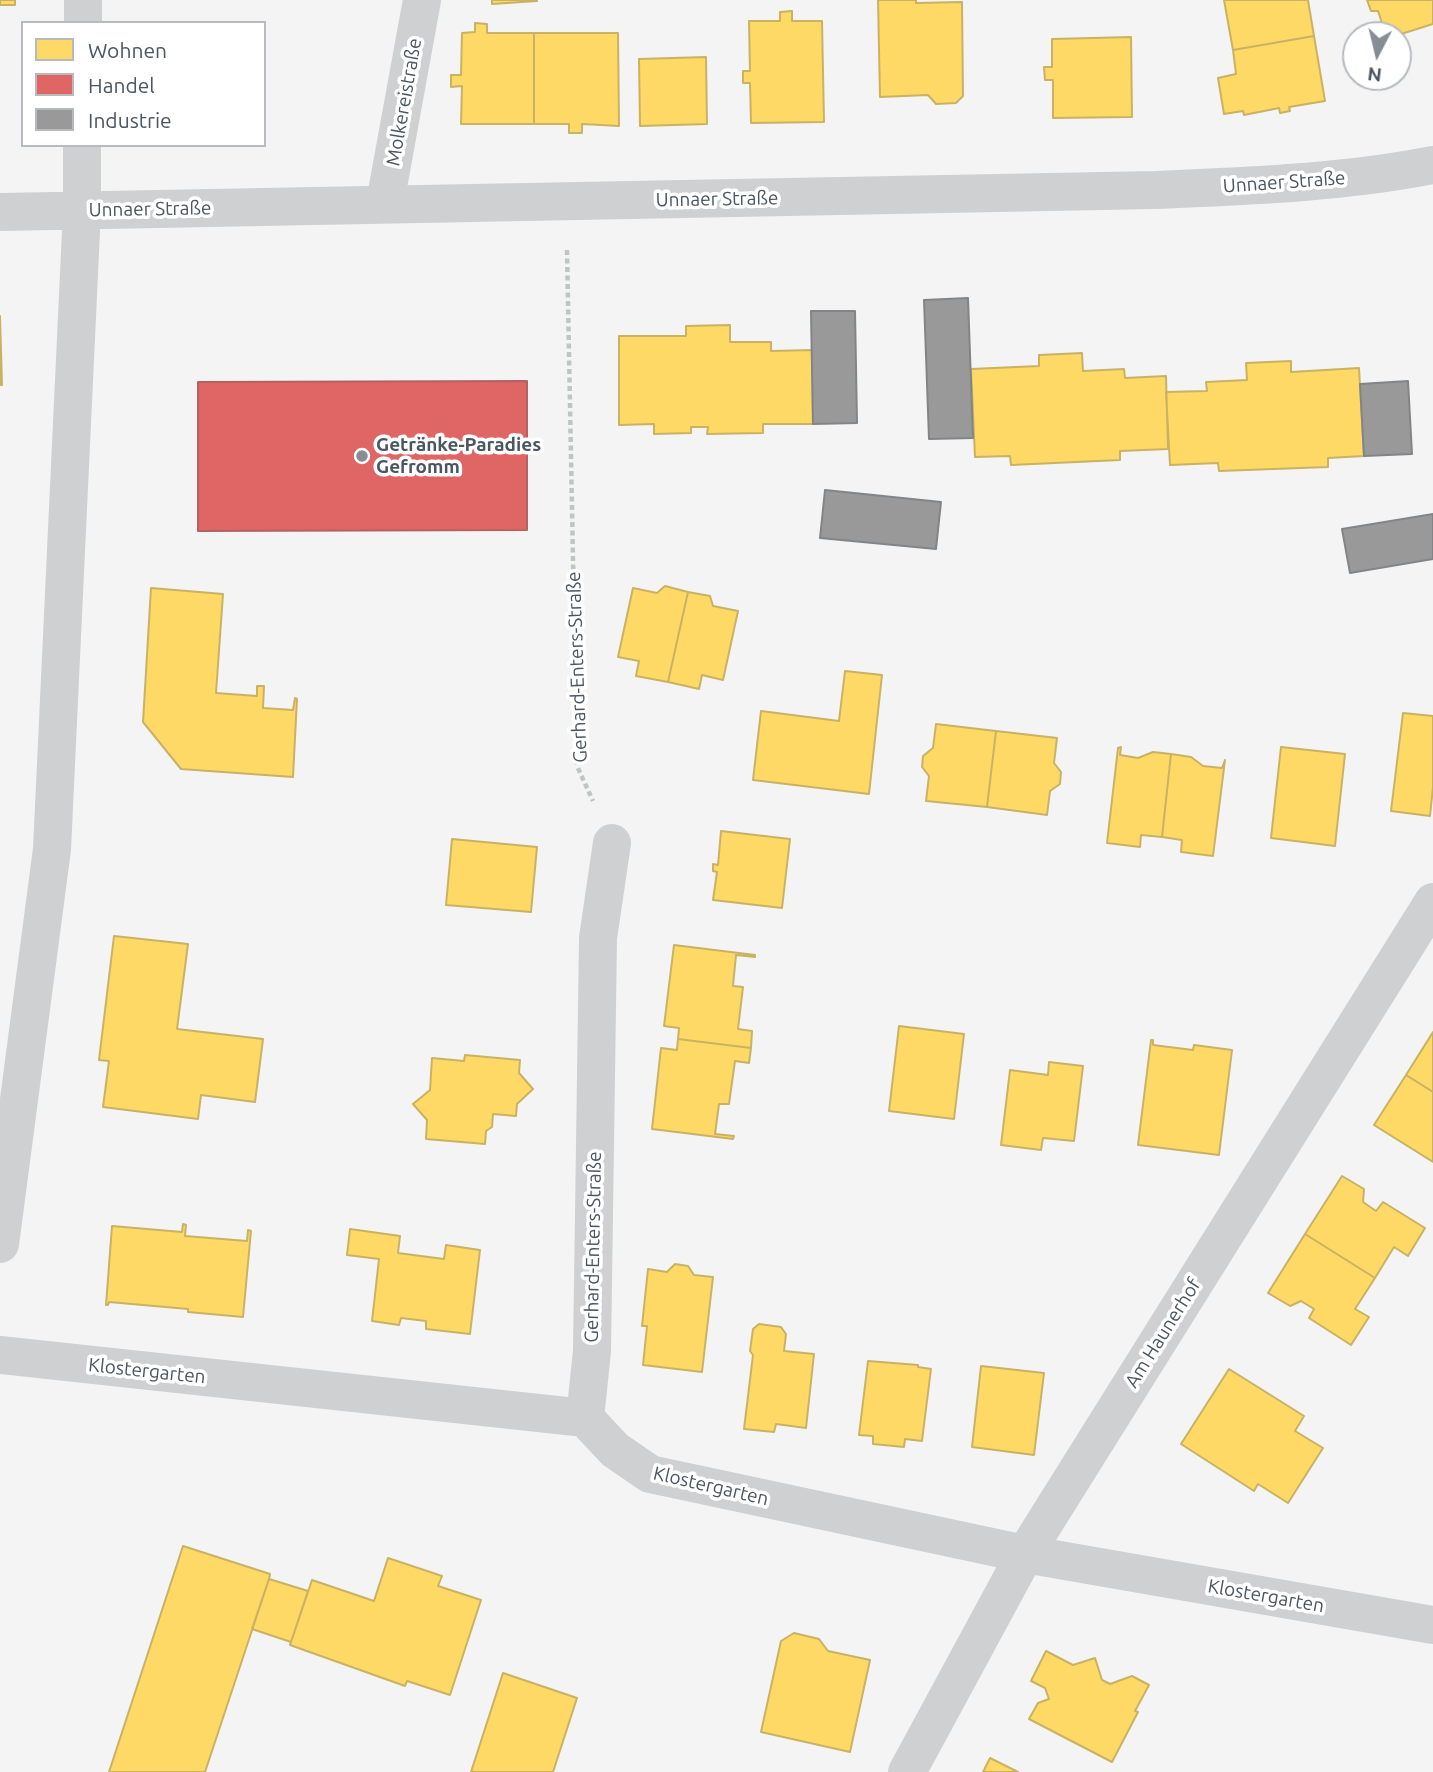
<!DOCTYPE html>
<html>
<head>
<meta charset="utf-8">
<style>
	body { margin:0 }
	#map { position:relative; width:1433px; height:1772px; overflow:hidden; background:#f4f4f4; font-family:Ubuntu,sans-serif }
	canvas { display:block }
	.legend { position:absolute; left:21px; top:21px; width:245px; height:126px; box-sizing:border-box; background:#fff; border:2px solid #b7bbc0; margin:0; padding:9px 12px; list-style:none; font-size:21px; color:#4a5661 }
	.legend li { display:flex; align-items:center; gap:14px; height:35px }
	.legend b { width:35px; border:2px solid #b7bbc0 }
	.north { position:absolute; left:1342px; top:21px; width:70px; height:70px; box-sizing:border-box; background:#fff; border:2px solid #b7bbc0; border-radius:50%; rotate:187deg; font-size:19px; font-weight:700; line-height:28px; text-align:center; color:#4a5661 }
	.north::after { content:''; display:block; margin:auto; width:24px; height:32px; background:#868d94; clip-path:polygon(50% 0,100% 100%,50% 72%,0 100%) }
</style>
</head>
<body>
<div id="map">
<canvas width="1433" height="1772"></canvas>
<ul class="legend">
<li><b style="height:19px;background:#ffd966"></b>Wohnen</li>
<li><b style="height:19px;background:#e06666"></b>Handel</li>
<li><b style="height:19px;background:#999"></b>Industrie</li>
</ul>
<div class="north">N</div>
</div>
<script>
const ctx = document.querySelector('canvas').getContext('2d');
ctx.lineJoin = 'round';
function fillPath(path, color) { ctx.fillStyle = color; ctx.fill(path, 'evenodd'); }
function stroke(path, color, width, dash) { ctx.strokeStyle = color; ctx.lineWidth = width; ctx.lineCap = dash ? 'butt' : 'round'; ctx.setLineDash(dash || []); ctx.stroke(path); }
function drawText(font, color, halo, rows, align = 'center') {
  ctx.font = font + ' Ubuntu,sans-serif'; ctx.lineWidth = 7; ctx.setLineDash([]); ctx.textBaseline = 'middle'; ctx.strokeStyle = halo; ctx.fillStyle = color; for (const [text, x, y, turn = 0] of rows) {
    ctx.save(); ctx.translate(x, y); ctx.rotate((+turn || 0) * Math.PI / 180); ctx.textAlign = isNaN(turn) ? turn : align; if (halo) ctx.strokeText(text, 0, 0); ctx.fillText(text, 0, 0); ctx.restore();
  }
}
const homes = new Path2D(`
	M0,0H15V5H0Z
	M492,0H537V1L492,4Z
	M878,0H916V3L962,2L963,96L956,103L936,104L928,95L880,97Z
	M1224,0H1308L1314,36L1233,50Z
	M1367,0H1433V24L1398,35H1386L1378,11H1371Z
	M792,11V21H822L824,122L751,123L750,83H743V71H750L749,21H780V12Z
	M475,23L487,24V33H534V124H461L462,86L451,87V75H461L462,33L475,32Z
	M534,33H618L619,126L582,124V133H569V124H534Z
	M1314,36L1325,101L1289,107L1290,111L1280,113L1279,108L1244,115L1243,111L1224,114L1218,78L1236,74L1233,50Z
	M1131,37L1132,117L1053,118V80H1045L1044,67H1052V39Z
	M706,57L707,124L640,126L639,59Z
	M0,316L2,385H0Z
	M730,325V342H771V351L812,350L813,424H763V433L707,434L708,427H691V433L654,434V424L619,425V336H686V326Z
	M1082,353L1083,371L1124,369L1125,378L1166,376L1168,449L1120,451V460L1011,465L1010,456L975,457L971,369L1039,366V355Z
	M1291,361V372L1359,368L1364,456L1328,458V467L1219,471L1218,463L1170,465L1166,392L1207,391L1206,382L1247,380L1246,363Z
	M665,586L688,592L668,682L636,676L639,661L618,657L633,588L657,593Z
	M151,588L223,594L216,693L257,696V686H264L263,708L293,710L295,698L297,699L293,777L181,769L143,722Z
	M688,592L710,596L713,606L738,611L723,680L702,675L699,689L668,682Z
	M845,671L882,675L869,794L753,780L761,711L839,721Z
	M1403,713L1433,716V787L1430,816L1391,811Z
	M936,724L996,731L987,807L926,801L929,776L922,767L923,756L933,748Z
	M996,731L1057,738L1054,763L1061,772L1060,784L1050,791L1047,815L987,807Z
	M1121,747L1120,755L1138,758L1153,752L1171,754L1162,837L1141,835L1140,847L1107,843L1118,748Z
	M1281,747L1345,754L1335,846L1271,838Z
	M1171,754L1191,757L1203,766L1222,768L1225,760L1213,856L1181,852L1182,840L1162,837Z
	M721,831L790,839L782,908L713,900L717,872L713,871V864L718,865Z
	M452,839L537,847L531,912L446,905Z
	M114,936L188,944L177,1029L263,1039L255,1102L201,1095L198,1119L103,1107L109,1061L99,1060Z
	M674,945L755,955V957L736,955L733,986L743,987L738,1029L752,1031L751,1048L678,1039L679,1028L664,1026Z
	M899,1026L964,1034L954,1119L889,1111Z
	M1433,1032V1092L1406,1075Z
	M678,1039L751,1048L749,1063L735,1061L729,1104H719L715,1134L734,1136L733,1139L652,1129L661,1048L677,1050Z
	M1151,1040H1153V1045L1193,1050L1194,1045L1232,1050L1219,1155L1138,1145Z
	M465,1055L520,1060L519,1073L533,1089L517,1104L516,1116L493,1114L492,1127L486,1131L485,1144L426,1139L427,1120L413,1104L430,1090L432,1058L464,1061Z
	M1049,1062L1083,1066L1074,1141L1043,1138L1041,1150L1001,1145L1010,1070L1048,1075Z
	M1406,1075L1433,1092V1162L1374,1125Z
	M1342,1176L1364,1189L1363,1202L1376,1211L1383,1202L1425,1228L1408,1256L1394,1247L1375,1278L1305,1234Z
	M183,1224L186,1225L185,1236L247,1241L248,1230L251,1231L243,1317L188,1312V1309L109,1302L108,1305H106L112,1226L182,1232Z
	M350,1229L400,1236L398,1253L444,1259L446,1245L480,1250L470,1334L426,1329V1321L401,1318L399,1325L372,1321L379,1259L347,1255Z
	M1305,1234L1375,1278L1355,1309L1369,1317L1351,1345L1309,1318L1314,1309L1301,1301L1290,1306L1268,1293Z
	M675,1264L688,1266L694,1275L713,1277L702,1372L643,1365L647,1326H642L648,1269L667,1272Z
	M759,1324L781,1327L786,1334L784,1351L814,1354L806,1428L776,1424L774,1432L744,1429L753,1355L750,1351L753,1329Z
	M868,1361L918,1365V1367L931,1369L922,1441L905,1439L904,1447L873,1444V1436L859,1435Z
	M981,1366L1044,1373L1034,1455L972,1447Z
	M1229,1369L1304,1416L1295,1431L1323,1448L1288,1503L1258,1484L1254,1491L1181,1444Z
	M183,1546L270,1574L269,1579L205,1772H109Z
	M388,1558L442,1576L438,1586L481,1600L450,1695L407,1681L405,1686L290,1645L312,1580L374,1601Z
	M269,1579L308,1591L291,1642L252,1629Z
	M794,1633L819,1639L828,1651L870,1660L850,1752L761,1732L781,1641Z
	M1046,1651L1073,1665L1095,1658L1102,1680L1110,1684L1132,1676L1149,1685L1135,1711L1138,1712L1112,1762L1029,1719L1038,1703L1049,1699L1045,1688L1031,1681Z
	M503,1673L577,1698L553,1772H471Z
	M990,1758L1018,1772H983Z`);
const shops = new Path2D(`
	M527,381V530L198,531V382Z`);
const industry = new Path2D(`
	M968,298L973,438L929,439L924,300Z
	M811,311H855L857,423L813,424Z
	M1408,381L1412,454L1364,456L1360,384Z
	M825,490L941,502L936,549L820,538Z
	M1433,514V559L1350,573L1342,529Z`);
const path = new Path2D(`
	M567,250L577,766L593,801`);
const street = new Path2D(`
	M83,23V0
	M385,203L422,0
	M0,212L1155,190C1248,186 1342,183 1433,165
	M0,1244L52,849L82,210V145
	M0,1355L585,1418L615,1450L650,1474L1025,1554L1433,1625
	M585,1418L592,1351L598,938L612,843
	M907,1772L1025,1554L1433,902`);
const markers = [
	[362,456,7,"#868d94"]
];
const streetNames = [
	["Molkereistraße",404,102,-80],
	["Unnaer Straße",1284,182,-4],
	["Unnaer Straße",717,199,-1],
	["Unnaer Straße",150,209,-1],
	["Gerhard-Enters-Straße",577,667,-92],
	["Gerhard-Enters-Straße",593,1247,-89],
	["Am Haunerhof",1163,1333,-58],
	["Klostergarten",147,1371,6],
	["Klostergarten",711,1486,13],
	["Klostergarten",1266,1596,10]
];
const poiNames = [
	["Getränke-Paradies",376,445],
	["Gefromm",376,467]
];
fillPath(homes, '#ffd966');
stroke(homes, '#c9b264', 2);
fillPath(shops, '#e06666');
stroke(shops, '#b36164', 2);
fillPath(industry, '#999');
stroke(industry, '#818588', 2);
stroke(path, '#bcc7c4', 4.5, [5, 3.5]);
stroke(street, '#ced0d2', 38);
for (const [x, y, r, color] of markers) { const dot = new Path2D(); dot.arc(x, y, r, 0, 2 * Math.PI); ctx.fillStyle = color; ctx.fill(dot); stroke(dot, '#fff', 2.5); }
drawText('19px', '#4a5661', '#fff', streetNames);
drawText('bold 19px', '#4a5661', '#fff', poiNames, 'left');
</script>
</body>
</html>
